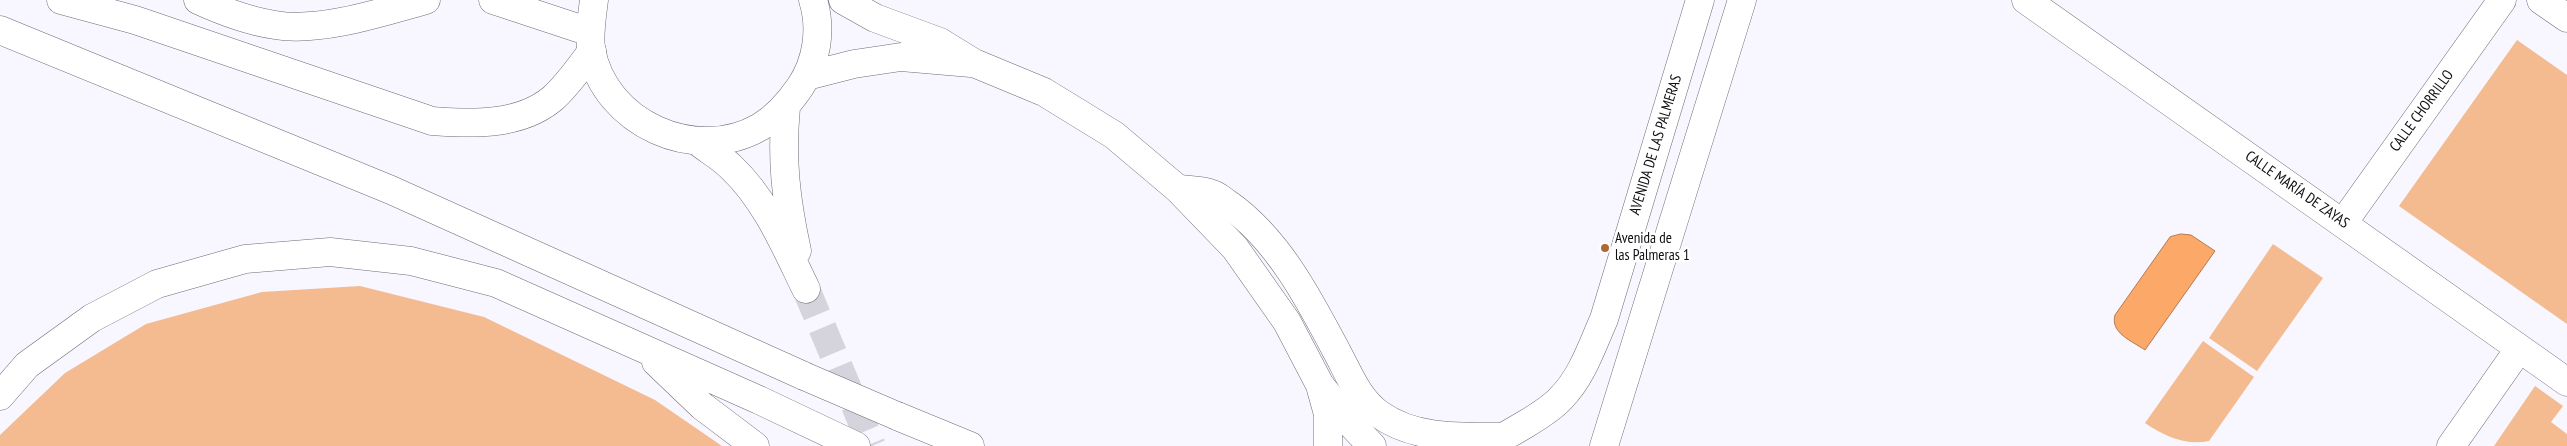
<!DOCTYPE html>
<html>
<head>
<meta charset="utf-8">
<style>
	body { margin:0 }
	canvas { display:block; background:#f8f6ff }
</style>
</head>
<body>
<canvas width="2567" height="446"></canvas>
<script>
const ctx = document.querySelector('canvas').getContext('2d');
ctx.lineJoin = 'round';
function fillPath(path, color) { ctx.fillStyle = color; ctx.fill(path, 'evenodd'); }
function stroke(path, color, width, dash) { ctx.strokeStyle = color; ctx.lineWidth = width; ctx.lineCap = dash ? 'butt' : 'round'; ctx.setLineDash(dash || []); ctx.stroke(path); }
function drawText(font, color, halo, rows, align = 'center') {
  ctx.font = font + ' "PT Sans Narrow",sans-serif'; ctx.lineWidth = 5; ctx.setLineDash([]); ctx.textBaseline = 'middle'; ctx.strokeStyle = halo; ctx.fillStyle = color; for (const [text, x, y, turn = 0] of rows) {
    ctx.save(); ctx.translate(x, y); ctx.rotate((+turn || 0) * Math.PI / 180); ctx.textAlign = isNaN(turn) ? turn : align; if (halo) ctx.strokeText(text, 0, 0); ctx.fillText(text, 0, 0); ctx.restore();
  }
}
const green = new Path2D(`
	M2517,40L2567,75V324L2399,206Z
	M2273,244L2323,278L2257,371L2209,338Z
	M360,286L484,317L655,400L722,446H0V435L65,373L146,324L262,292Z
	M2203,341L2254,377L2209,441C2186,446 2164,436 2145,423Z
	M2535,386L2563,406L2551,422L2567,434V446H2494Z`);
const water = new Path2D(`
	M2181,234L2191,235L2215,251L2145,350C2132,341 2110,333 2115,315L2170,237Z`);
const minorTunnel = new Path2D(`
	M806,289L872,446`);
const minor = new Path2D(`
	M198,0C222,11 249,21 275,25C319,33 383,12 426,0
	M493,0L590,32
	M594,0C592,16 589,33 591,49C604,124 696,164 760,127C777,117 789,103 800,87C817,62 822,29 813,0
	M843,0L875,18L940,42L974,63L1044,92L1114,135L1178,189L1235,248L1287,322L1320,385L1351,424L1372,446
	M2026,0L2567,382
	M2541,0L2567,18
	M807,76L854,64L901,57L971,63
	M786,107C781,160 786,200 797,251
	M697,141C708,150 721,157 731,167C766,200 785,246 806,289
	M2343,223L2502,0
	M1321,389L1328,414V446
	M2451,446L2519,349`);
const major = new Path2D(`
	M1178,189C1189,190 1202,190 1212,194C1218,195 1223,201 1228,204C1278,239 1309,299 1337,352C1349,374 1358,399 1379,414C1415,440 1462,437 1504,437
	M1486,446C1504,437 1548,413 1561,398C1582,377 1592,346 1604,319L1700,0
	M1604,446L1742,0`);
const highway = new Path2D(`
	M61,0L135,20L432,121C472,124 519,126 552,99C567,86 580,67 592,51
	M0,30L391,190L804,376
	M656,362L702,406L755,446
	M0,396L27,365L92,318L157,284L245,259L330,252L411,261L496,283L759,400L856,446
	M897,416L970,446`);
const highwayBridge = new Path2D(`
	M804,376L897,416`);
const markers = [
	[1605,248,5,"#ab6935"]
];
const streetNames = [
	["CALLE CHORRILLO",2422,111,-54],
	["AVENIDA DE LAS PALMERAS",1656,145,-73],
	["CALLE MARÍA DE ZAYAS",2297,190,35]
];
const poiNames = [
	["Avenida de",1615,239],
	["las Palmeras 1",1615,256]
];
fillPath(green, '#f4ba90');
fillPath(water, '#fba869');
stroke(water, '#b47a4f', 1);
stroke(minorTunnel, '#d5d3db', 28, [28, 14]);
stroke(minor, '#6e6c76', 29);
stroke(major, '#6e6c76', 29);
stroke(highway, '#6e6c76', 29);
stroke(minor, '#fff', 28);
stroke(major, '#fff', 28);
stroke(highway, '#fff', 28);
stroke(highwayBridge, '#6e6c76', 29, []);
stroke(highwayBridge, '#fff', 28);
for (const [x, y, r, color] of markers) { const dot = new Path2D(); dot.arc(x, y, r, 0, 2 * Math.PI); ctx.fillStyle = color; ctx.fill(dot); stroke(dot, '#fff', 2); }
drawText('15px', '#0f0f12', '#fff', streetNames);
drawText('15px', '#0f0f12', '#fff', poiNames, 'left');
</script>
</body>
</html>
